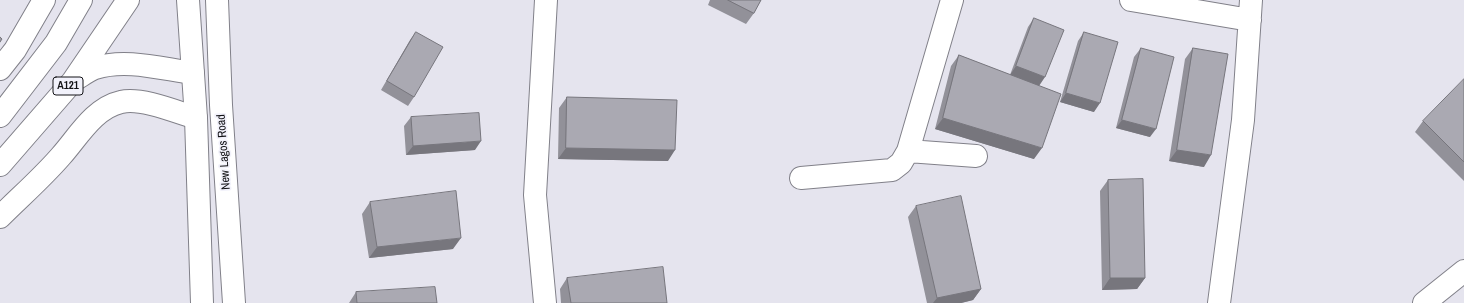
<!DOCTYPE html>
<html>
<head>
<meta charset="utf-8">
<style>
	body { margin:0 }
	canvas { display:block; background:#e5e4ee }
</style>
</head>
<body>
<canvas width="1464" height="303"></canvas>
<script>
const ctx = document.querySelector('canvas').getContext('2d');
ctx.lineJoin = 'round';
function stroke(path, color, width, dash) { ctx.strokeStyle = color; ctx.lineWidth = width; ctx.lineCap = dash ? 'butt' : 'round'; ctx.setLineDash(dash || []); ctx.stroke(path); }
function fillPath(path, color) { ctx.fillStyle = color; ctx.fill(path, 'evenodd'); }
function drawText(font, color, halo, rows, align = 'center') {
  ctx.font = font + ' "Archivo Narrow",sans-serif'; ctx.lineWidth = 3.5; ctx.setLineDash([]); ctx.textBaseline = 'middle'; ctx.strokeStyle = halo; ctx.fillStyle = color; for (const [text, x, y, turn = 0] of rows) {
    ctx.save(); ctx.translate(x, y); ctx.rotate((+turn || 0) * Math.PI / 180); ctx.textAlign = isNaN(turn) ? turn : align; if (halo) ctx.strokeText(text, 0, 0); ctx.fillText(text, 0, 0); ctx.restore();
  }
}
const minor = new Path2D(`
	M1131,0L1250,20
	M0,69L15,50L44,0
	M908,151L976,156
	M801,178L892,170L901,163L908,151L952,0
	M0,217C20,197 42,178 61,156C78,137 94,108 121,102C141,97 177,112 196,118
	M545,303L535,195L546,0
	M1219,303L1243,120L1251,0
	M1424,303L1464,271`);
const secondary = new Path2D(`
	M188,0L196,118L202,303
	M217,0L221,105L234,303`);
const trunk = new Path2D(`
	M74,80C81,76 88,71 95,68C126,58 162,69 193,73
	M0,116L56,43L81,0
	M0,165L73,81L128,0`);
const wall = new Path2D(`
	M710,0H761L754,13L746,24L708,5Z
	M1034,18L1039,86L1034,159L935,129L951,66L959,55L1010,75L1028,27Z
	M416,32L414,97L408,106L381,90L410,40Z
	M1084,32L1094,112L1060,102L1078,41Z
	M1141,48L1150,137L1116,128L1134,57Z
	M1193,48L1204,167L1169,161L1185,59Z
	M1464,80V181L1415,132L1423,121Z
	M567,97L668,161L558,159L559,108Z
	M411,117L475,150L406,155L404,126Z
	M1108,180L1145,278L1137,289L1102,290L1100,191Z
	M370,202L453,249L369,258L362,214Z
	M916,206L981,289L973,300L961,303H927L908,217Z
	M567,278L667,303H561L560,289Z
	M356,292L437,303H349Z`);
const shadedWall = new Path2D(`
	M1016,66L1045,77L1039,86L1010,75Z
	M1066,93L1100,103L1094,112L1060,102Z
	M943,118L1042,148L1034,159L935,129Z
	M1122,120L1156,129L1150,137L1116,128Z
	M481,141L475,150L406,155L413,146Z
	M566,148L675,150L668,161L558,159Z
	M1177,150L1211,155L1204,167L1169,161Z
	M461,238L453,249L369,258L377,247Z
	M1110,278H1145L1137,289L1102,290Z
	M981,289L973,300L961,303H933L937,298Z`);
const building = new Path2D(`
	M728,0H761L754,13Z
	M1034,18L1064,30L1045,77L1016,66Z
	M416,32L443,47L414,97L387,81Z
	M1084,32L1118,42L1100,103L1066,93Z
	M0,37L2,39L0,42Z
	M1141,48L1174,57L1156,129L1122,120Z
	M1193,48L1228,54L1211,155L1177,150Z
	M959,55L1061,94L1042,148L943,118Z
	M1464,79V162L1423,121Z
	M567,97L677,100L675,150L566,148Z
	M479,113L481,141L413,146L411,117Z
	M1143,179L1145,278H1110L1108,180Z
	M456,191L461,238L377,247L370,202Z
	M961,196L981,289L937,298L916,206Z
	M663,267L667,303H571L567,278Z
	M435,287L437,303H357L356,292Z`);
const shields = [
	[68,86,30]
];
const shieldNames = [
	["A121",68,86]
];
const streetNames = [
	["New Lagos Road",224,152,-94]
];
stroke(minor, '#818089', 24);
stroke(secondary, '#818089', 24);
stroke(trunk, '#818089', 24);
stroke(minor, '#fff', 22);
stroke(secondary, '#fff', 22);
stroke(trunk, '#fff', 22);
fillPath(wall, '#929199');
fillPath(shadedWall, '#77767d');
fillPath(building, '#aaa9b2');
stroke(building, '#77767d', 1);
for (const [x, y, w] of shields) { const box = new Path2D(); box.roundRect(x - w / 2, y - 9, w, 18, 3); ctx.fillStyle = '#f2f2fb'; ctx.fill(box); stroke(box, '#131316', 1); }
drawText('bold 11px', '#131316', null, shieldNames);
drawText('12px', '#131316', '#f2f2fb', streetNames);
</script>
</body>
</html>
